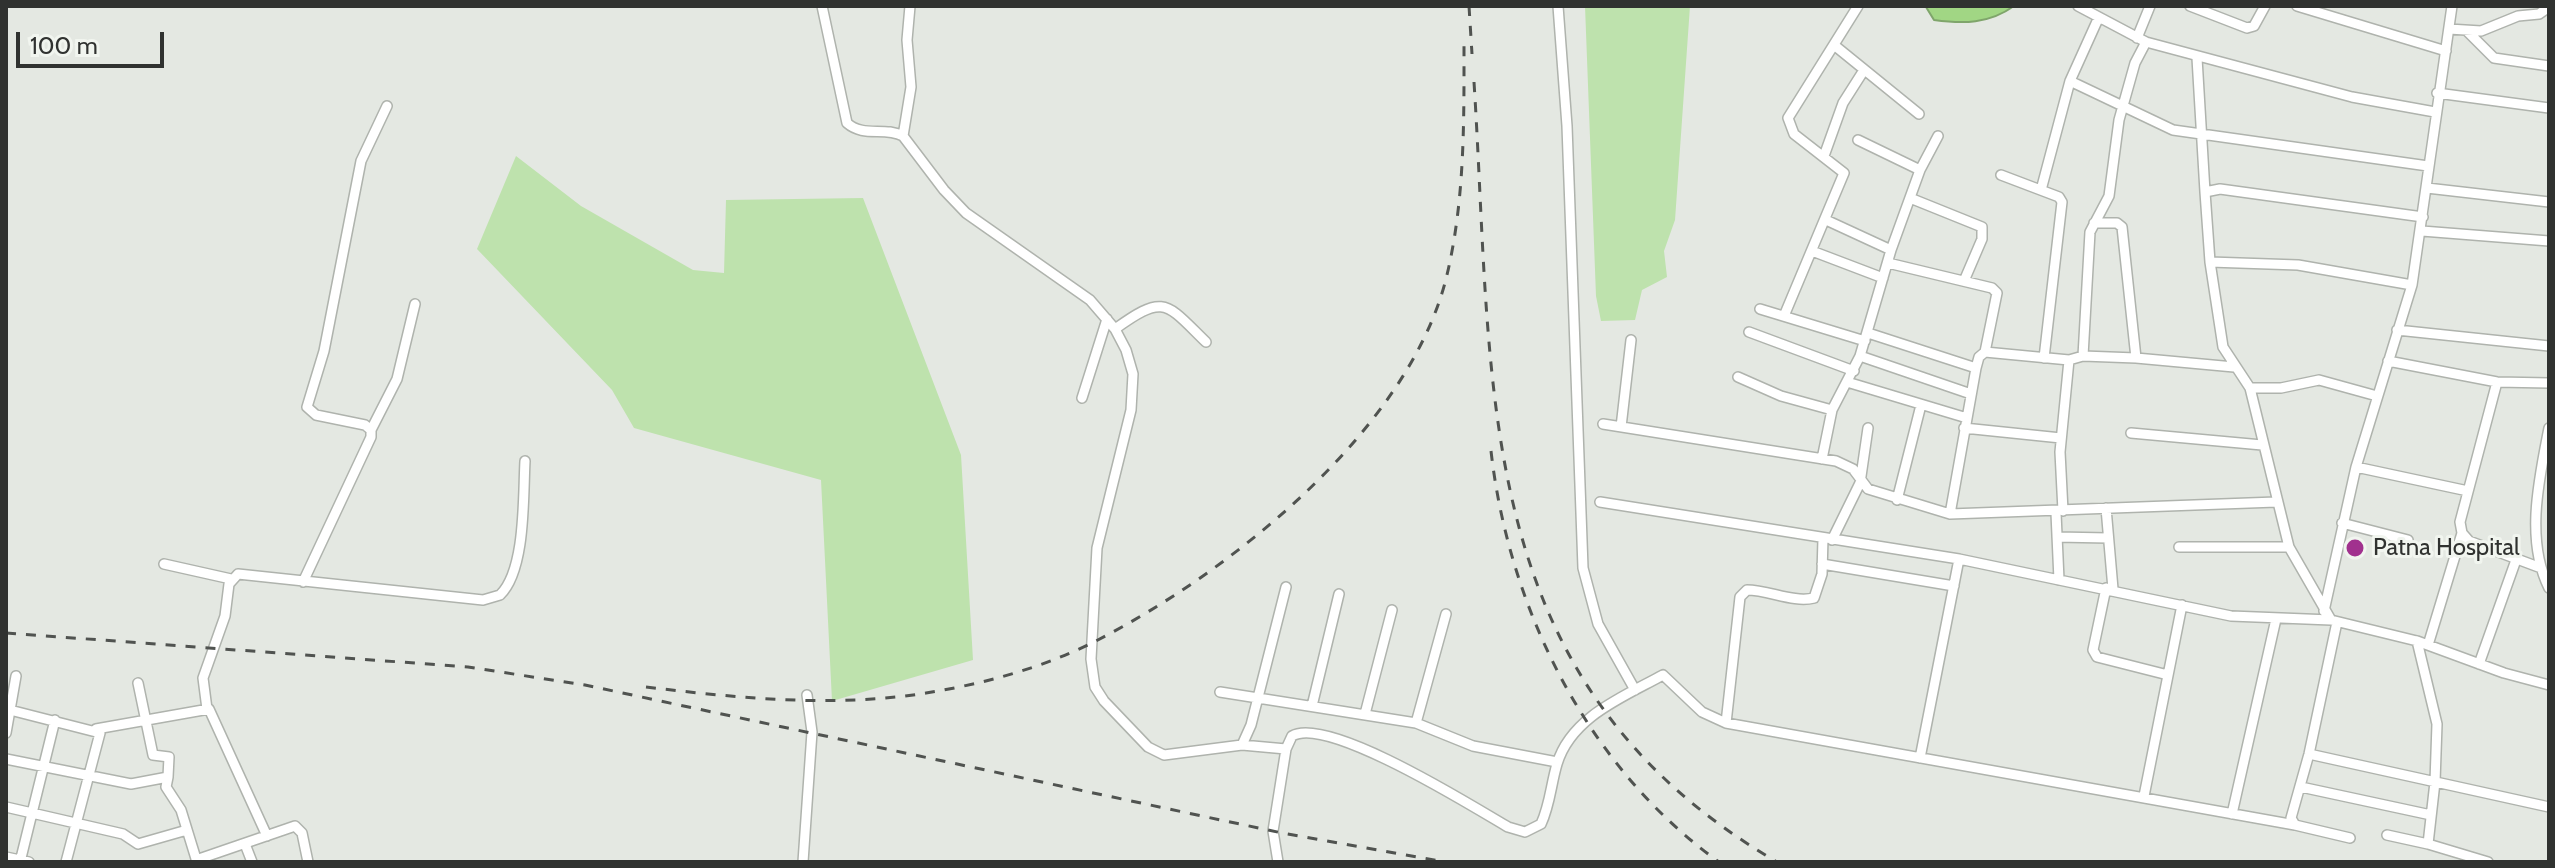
<!DOCTYPE html>
<html>
<head>
<meta charset="utf-8">
<style>
	body { margin:0 }
	#map { position:relative; width:2555px; height:868px; overflow:hidden; background:#e4e8e2; font-family:Cabin,sans-serif }
	canvas { display:block }
	.frame { position:absolute; inset:0; border:8px solid #303230; pointer-events:none }
	.scale { position:absolute; left:16px; top:32px; width:148px; height:36px; box-sizing:border-box; border:4px solid #303230; border-top:0; padding-left:10px; font-size:24px; line-height:28px; white-space:nowrap; color:#303230; -webkit-text-stroke:6px #f1f5ef; paint-order:stroke }
</style>
</head>
<body>
<div id="map">
<canvas width="2555" height="868"></canvas>
<div class="frame"></div>
<div class="scale">100 m</div>
</div>
<script>
const ctx = document.querySelector('canvas').getContext('2d');
ctx.lineJoin = 'round';
function fillPath(path, color) { ctx.fillStyle = color; ctx.fill(path, 'evenodd'); }
function stroke(path, color, width, dash) { ctx.strokeStyle = color; ctx.lineWidth = width; ctx.lineCap = dash ? 'butt' : 'round'; ctx.setLineDash(dash || []); ctx.stroke(path); }
function drawText(font, color, halo, rows, align = 'center') {
  ctx.font = font + ' Cabin,sans-serif'; ctx.lineWidth = 6; ctx.setLineDash([]); ctx.textBaseline = 'middle'; ctx.strokeStyle = halo; ctx.fillStyle = color; for (const [text, x, y, turn = 0] of rows) {
    ctx.save(); ctx.translate(x, y); ctx.rotate((+turn || 0) * Math.PI / 180); ctx.textAlign = isNaN(turn) ? turn : align; if (halo) ctx.strokeText(text, 0, 0); ctx.fillText(text, 0, 0); ctx.restore();
  }
}
const green = new Path2D(`
	M1585,6H1690L1675,220L1664,251L1667,277L1642,290L1635,320L1601,321L1596,296Z
	M516,156L581,206L693,270L724,273L726,200L863,198L961,455L973,660L832,701L821,480L634,428L612,390L477,249Z`);
const water = new Path2D(`
	M2014,6C1989,24 1963,24 1934,20L1926,7Z`);
const minor = new Path2D(`
	M822,6L847,123C864,138 884,126 903,136L944,190L966,213L1090,300L1115,329L1126,350L1133,374L1131,410L1097,548L1091,659L1095,687L1104,701L1148,747L1164,755L1242,745L1286,749L1273,831L1278,862
	M1558,6L1567,126L1583,568L1598,624L1635,690
	M2078,6L2146,42
	M2190,6L2247,28L2254,26L2265,6
	M2297,6L2446,51
	M2449,29L2481,31L2518,16L2539,14L2549,7
	M2468,32L2494,58L2549,66
	M2137,38L2150,6
	M1834,45L1919,114
	M2197,58L2205,192
	M2070,81L2173,130L2428,166
	M2437,93L2549,108
	M903,136L911,87L907,40L910,6
	M1858,140L1920,170
	M1824,156L1843,103L1864,70
	M2001,175L2059,197L2062,202L2044,358
	M2427,188L2549,202
	M2041,190L2070,81L2098,19
	M1910,198L1982,227V239L1964,281
	M2423,217L2220,189L2205,192L2210,262L2223,347L2250,388L2289,547L2331,620L2417,641L2504,673L2549,685
	M1826,220L1891,250
	M2094,223H2117L2122,227L2136,358
	M2422,231L2549,241
	M1812,251L1883,278
	M2210,262L2298,265L2412,285
	M1888,263L1992,288L1997,293L1985,352
	M1760,309L1865,341
	M1784,316L1844,173L1794,134L1788,118L1858,6
	M1115,329C1165,293 1166,303 1206,342
	M2397,330L2549,346
	M1749,332L1854,371
	M1868,333L1976,368
	M1860,356L1971,394
	M2083,356L2090,232L2109,196L2119,120L2135,63L2146,42L2352,97L2435,112
	M2388,361L2497,382L2549,383
	M1738,377L1781,396L1832,410
	M1847,382L1967,418
	M2497,382L2460,522L2462,533L2469,541L2541,568
	M2250,388H2281L2319,380L2377,396
	M1082,398L1107,319
	M1603,424L1836,461L1853,469L1868,489L1950,514L2276,502
	M1621,427L1631,340
	M1964,428L2061,438
	M2549,428C2539,479 2525,540 2549,588
	M371,430L397,379L415,304
	M2131,433L2262,445
	M1822,459L1832,410L1860,356L1891,250L1920,170L1938,136
	M2356,467L2468,491
	M1897,500L1921,405
	M1600,502L1959,559L2231,616L2331,620
	M2106,508L2113,589
	M2063,511L2060,452L2069,360
	M2056,513L2059,580
	M1950,514L1976,368L1979,357L1985,352L2069,360L2083,356L2136,358L2234,367
	M2342,523L2408,540
	M2057,537L2108,538
	M1832,540L1860,483L1868,428
	M2179,547H2289
	M164,564L231,579
	M1822,564L1954,586
	M303,582L371,437V430L365,425L316,415L307,407L324,351L361,161L387,106
	M2106,588L2093,650L2097,657L2168,675
	M2324,611L2356,467L2412,285L2452,6
	M2337,622L2309,754L2291,818L2295,825L2350,838
	M2417,641L2437,724L2435,782L2428,844L2488,862
	M2428,645L2462,533
	M2479,664L2516,560
	M1220,692L1416,723L1473,746L1557,762
	M1312,706L1339,594
	M6,709L100,733L66,862
	M207,709L203,678L225,616L229,584L238,574L483,600L500,595C526,570 523,496 525,461
	M1365,714L1392,610
	M1416,723L1446,614
	M1726,723L1740,597L1747,590C1769,590 1793,603 1814,598L1822,574L1823,538
	M96,729L209,709L267,836
	M6,733L16,676
	M1242,745L1251,725L1286,587
	M1286,749L1292,736C1327,715 1472,806 1508,827L1525,832L1541,824C1550,805 1551,784 1557,764C1571,717 1623,697 1663,675L1702,712L1726,723L2295,825
	M2309,754L2549,807
	M1920,758L1959,559
	M6,759L131,784L168,777L169,757L153,755L138,683
	M168,777L166,787L181,810L197,862
	M2301,787L2431,815
	M2144,796L2182,605
	M6,807L123,834L138,844L187,830
	M2232,814L2276,619
	M2387,835L2428,844
	M245,844L252,862
	M6,857L29,862
	M196,860L295,826L302,833L308,862
	M20,862L55,720
	M803,862L812,732L807,695`);
const rail = new Path2D(`
	M1469,6L1472,54
	M1474,82C1494,394 1469,682 1777,862
	M1491,451C1509,609 1587,767 1719,862
	M6,633L468,667L585,685L1282,833L1446,862
	M646,687C738,698 834,708 926,693C983,684 1042,668 1094,642C1229,573 1407,432 1446,279C1465,202 1464,122 1464,43`);
const markers = [
	[2355,548,10,"#a1318e"]
];
const poiNames = [
	["Patna Hospital",2373,548]
];
fillPath(green, '#bee2ad');
fillPath(water, '#a1d684');
stroke(water, '#7fa56b', 2);
stroke(minor, '#afb3ad', 12);
stroke(minor, '#fff', 9);
stroke(rail, '#505350', 3, [10, 10]);
for (const [x, y, r, color] of markers) { const dot = new Path2D(); dot.arc(x, y, r, 0, 2 * Math.PI); ctx.fillStyle = color; ctx.fill(dot); stroke(dot, '#f1f5ef', 3); }
drawText('24px', '#303230', '#f1f5ef', poiNames, 'left');
</script>
</body>
</html>
